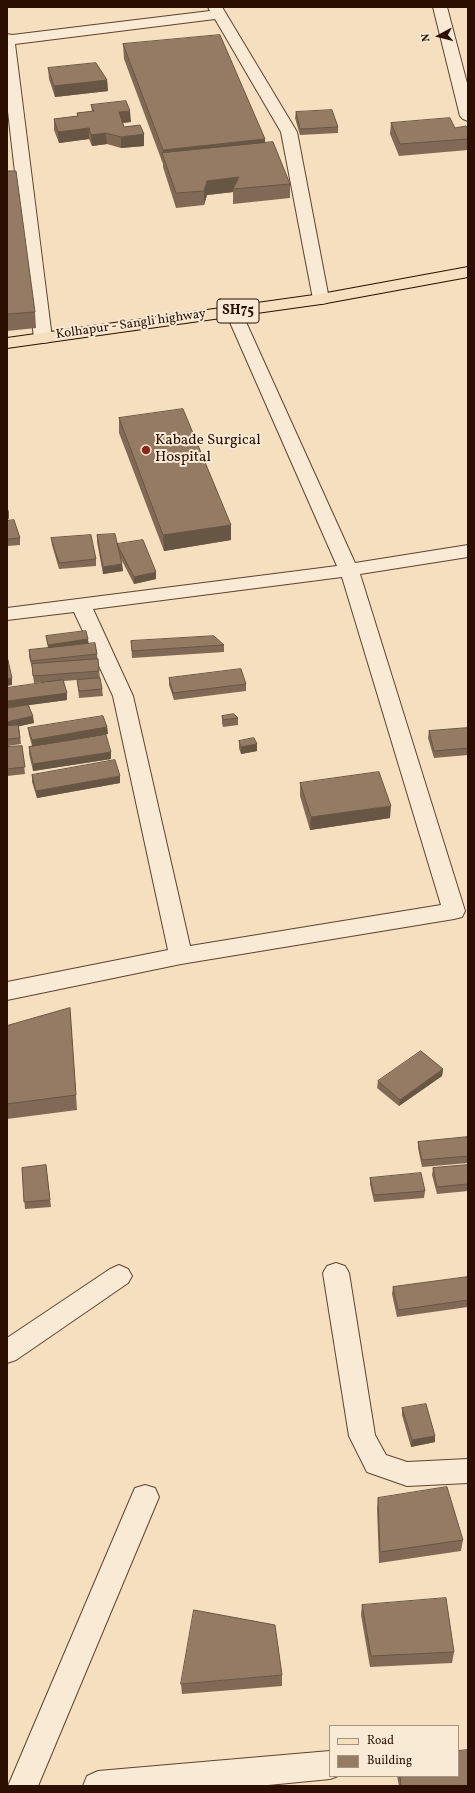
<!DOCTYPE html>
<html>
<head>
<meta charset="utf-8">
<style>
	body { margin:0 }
	#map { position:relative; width:475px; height:1793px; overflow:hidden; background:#f5dfbe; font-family:Vollkorn,serif }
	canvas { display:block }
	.frame { position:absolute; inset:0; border:8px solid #2c0f00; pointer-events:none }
	.legend { position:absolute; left:329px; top:1725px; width:130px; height:52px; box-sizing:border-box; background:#f8ead5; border:1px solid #a69280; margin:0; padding:5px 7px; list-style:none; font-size:12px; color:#2c0f00 }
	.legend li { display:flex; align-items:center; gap:8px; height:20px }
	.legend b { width:20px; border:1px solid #a69280 }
	.north { position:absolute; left:419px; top:16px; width:40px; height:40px; -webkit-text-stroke:3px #f8ead5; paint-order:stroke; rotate:263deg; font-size:11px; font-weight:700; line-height:16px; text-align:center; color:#2c0f00 }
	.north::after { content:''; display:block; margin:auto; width:14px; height:18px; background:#2c0f00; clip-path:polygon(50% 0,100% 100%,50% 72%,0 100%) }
</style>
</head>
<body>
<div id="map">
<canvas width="475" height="1793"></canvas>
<div class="frame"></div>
<ul class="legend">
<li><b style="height:5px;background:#f5dfbe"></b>Road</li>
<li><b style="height:11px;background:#957b63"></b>Building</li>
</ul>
<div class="north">N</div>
</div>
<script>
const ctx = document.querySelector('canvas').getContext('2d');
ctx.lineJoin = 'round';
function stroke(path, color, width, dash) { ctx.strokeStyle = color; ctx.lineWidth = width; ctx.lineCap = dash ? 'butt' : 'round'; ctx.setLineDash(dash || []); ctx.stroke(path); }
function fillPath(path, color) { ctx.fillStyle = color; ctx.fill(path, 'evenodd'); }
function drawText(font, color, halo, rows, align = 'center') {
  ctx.font = font + ' Vollkorn,serif'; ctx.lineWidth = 4; ctx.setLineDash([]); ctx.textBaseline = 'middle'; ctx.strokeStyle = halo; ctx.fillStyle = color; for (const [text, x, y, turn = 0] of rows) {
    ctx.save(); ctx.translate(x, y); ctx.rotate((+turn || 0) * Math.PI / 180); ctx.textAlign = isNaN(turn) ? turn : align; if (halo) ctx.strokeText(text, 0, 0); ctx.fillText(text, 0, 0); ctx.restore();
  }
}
const minor = new Path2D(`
	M208,7H222L297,132L329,299L327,303L321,304L315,303L313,299L281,132L215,19L15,44L52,338L49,342L43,343L37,342L34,338L7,103V34L12,35L210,11Z
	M433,7H447L468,87V121L463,119L460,116Z
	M233,306L239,307L241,311L355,563L468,545V557L360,574L465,911L462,917L454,919L181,964L7,1000V982L168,950L113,696L74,612L7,620V608L337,566L225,311L227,307ZM342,577L441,905L190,946L133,696L93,609Z
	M336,1263L345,1266L349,1273L375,1435L386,1455L407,1462L468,1459V1483L407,1486L367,1472L349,1436L323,1273L327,1266Z
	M119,1265L128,1269L132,1276L128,1283L16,1360L7,1363V1338L110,1269Z
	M145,1485L155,1488L159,1497L38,1786H8L131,1497L135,1488Z
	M330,1751V1776H338L330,1779L258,1786H83L87,1776L98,1771Z`);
const major = new Path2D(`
	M468,267V277L321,304L7,348V338L321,294Z`);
const wall = new Path2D(`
	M123,44L265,139V143L290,184V198L233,204V192L207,195L204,205L176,208L163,167V164L124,59Z
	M48,68L107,80L108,91L55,97L49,79Z
	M91,105L131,122L123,123L124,127L144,146L121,148L107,144L92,146L89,139L59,143L54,130V119L77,116V113L92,112Z
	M296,112L338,127V133L300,135L295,118Z
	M391,123L455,128L468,139V150L399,156L390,134Z
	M7,171L35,312L36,328L7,331Z
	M119,418L231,525V540L164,551L119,433Z
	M7,506L9,512V519H7Z
	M7,521L20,538V545L7,546Z
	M97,535L117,544L156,579L134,584L120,557L122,564L123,571L103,574L97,542Z
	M51,538L96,559V566L59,569L52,545Z
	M46,636L88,639V643L97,654L100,678L102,689L103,696L79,698L77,680L88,679L64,681L67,700L29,705L34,723L19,726L21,744L7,746V709L23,706L7,708L48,682L34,683L32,668L29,657V650L48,648Z
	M131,641L224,645V652L132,658Z
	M169,678L246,684V691L174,700L169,685Z
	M222,716L238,718V725L223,727L222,723Z
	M107,727L108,734L76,740L111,752V759L33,771L29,754V747L32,746L29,735L28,728Z
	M468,728V755L434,758L428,738L429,731Z
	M239,741L257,744V751L241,754L239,748Z
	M22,746L25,774L7,776V747Z
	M32,775L120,783L37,798L32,782Z
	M300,783L390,818L310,830L300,796Z
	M70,1008L77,1110L7,1119V1026Z
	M443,1069L442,1076L399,1106L377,1088L378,1081Z
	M468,1137V1163L422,1167L418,1148V1142Z
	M46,1165L51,1207L25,1209L22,1168Z
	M468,1165V1191L437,1194L432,1175L433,1168Z
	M370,1178L425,1191L424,1198L374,1202L370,1184Z
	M468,1210V1221L467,1217V1211Z
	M468,1277V1307L397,1317L392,1294L393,1287Z
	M402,1408L435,1442L411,1447L402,1415Z
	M378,1498L463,1540L461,1551L379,1563L377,1509Z
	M362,1605L454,1652L452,1663L370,1667L361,1615Z
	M282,1675V1686L182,1694L181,1684Z
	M397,1776H458L468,1786H399Z`);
const shadedWall = new Path2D(`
	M107,80L108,91L55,97L54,86Z
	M130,111L131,122L119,123V112Z
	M89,128V139L59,143L58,132Z
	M106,133L107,144L92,146L91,135Z
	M144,134V146L121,148V137Z
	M265,139V154L163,155V150Z
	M239,177L233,189V192L207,195L204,205V191L207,181Z
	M231,525V540L164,551L163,535Z
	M122,564L123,571L103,574V567Z
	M156,572V579L134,584V577Z
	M88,639L89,646L48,652V645Z
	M12,678V685L7,686V679Z
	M67,693V700L7,708V701Z
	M33,716L34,723L7,729V722Z
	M107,727L108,734L32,747V740Z
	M257,744V751L241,754V747Z
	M111,752V759L33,771V764Z
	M120,776V783L37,798L36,791Z
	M391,806L390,818L310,830L311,817Z
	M443,1069L442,1076L399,1106L400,1100Z
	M435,1436V1442L411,1447L412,1440Z`);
const building = new Path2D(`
	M220,35L265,139L163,150L123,44Z
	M96,63L107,80L54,86L48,68Z
	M126,101L130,111L119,112L124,127L140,125L144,134L121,137L106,133L91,135L89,128L58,132L54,119L78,116L77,113L94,111L91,105Z
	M332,110L338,127L300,129L296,112Z
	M450,118L455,128L466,126L468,130V139L400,144L391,123Z
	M273,142L290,184L233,189L239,177L207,181L204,191L176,193L162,153Z
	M7,171H16L35,312L7,314Z
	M183,409L231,525L163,535L119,418Z
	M14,520L20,538L7,539V521Z
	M115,534L122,564L103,567L97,535Z
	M91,535L96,559L59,563L51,538Z
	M143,540L156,572L134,577L117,544Z
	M86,631L88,639L48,645L46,636Z
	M214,636L224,645L132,651L131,641Z
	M95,643L97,654L31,661L29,650Z
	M7,656L12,678L7,679Z
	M98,659L99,671L33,676L32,664Z
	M241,669L246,684L173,693L169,678Z
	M100,678L102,689L79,691L77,680Z
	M63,680L67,693L7,701V688Z
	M28,705L33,716L7,722V709Z
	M234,714L238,718L223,720L222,716Z
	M103,716L107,727L32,740L28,728Z
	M18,725L20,738L7,739V726Z
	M468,728V748L434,751L429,731Z
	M106,735L111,752L33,764L29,747Z
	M254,738L257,744L241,747L239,741Z
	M22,746L25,767L7,769V747Z
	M115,760L120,776L36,791L32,775Z
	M379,772L391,806L311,817L300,783Z
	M70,1008L76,1095L7,1104V1026Z
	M421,1051L443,1069L400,1100L378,1081Z
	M468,1137V1156L422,1160L418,1142Z
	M46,1165L50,1200L24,1202L22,1168Z
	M468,1165V1184L437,1187L433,1168Z
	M421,1173L425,1191L374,1195L370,1178Z
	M468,1277V1300L398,1310L393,1287Z
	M426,1404L435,1436L412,1440L402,1408Z
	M447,1487L463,1540L380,1552L378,1498Z
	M446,1598L454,1652L371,1656L362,1605Z
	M194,1610L275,1625L282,1675L181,1684Z
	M468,1750V1786H401L400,1776H458V1751Z`);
const markers = [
	[146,450,5,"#8f2418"]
];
const farStreetnames = [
	["Kolhapur - Sangli highway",131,325,-8]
];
const shields = [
	[238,311,42]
];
const shieldNames = [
	["SH75",238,311]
];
const poiNames = [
	["Kabade Surgical",155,441],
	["Hospital",155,458]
];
stroke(minor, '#5e4330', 2);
stroke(major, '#2c0f00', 2);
fillPath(minor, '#f8ead5');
fillPath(major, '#f5dfbe');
fillPath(wall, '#806a55');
fillPath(shadedWall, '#685645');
fillPath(building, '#957b63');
stroke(building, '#685645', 1);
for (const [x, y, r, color] of markers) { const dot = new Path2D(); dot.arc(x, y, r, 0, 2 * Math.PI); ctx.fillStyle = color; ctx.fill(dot); stroke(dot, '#f8ead5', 1.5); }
drawText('13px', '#2c0f00', '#f8ead5', farStreetnames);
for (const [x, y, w] of shields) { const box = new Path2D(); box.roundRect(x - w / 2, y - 12, w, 24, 3); ctx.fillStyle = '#f8ead5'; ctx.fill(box); stroke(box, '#2c0f00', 1); }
drawText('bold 14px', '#2c0f00', null, shieldNames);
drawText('15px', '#2c0f00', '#f8ead5', poiNames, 'left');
</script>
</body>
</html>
